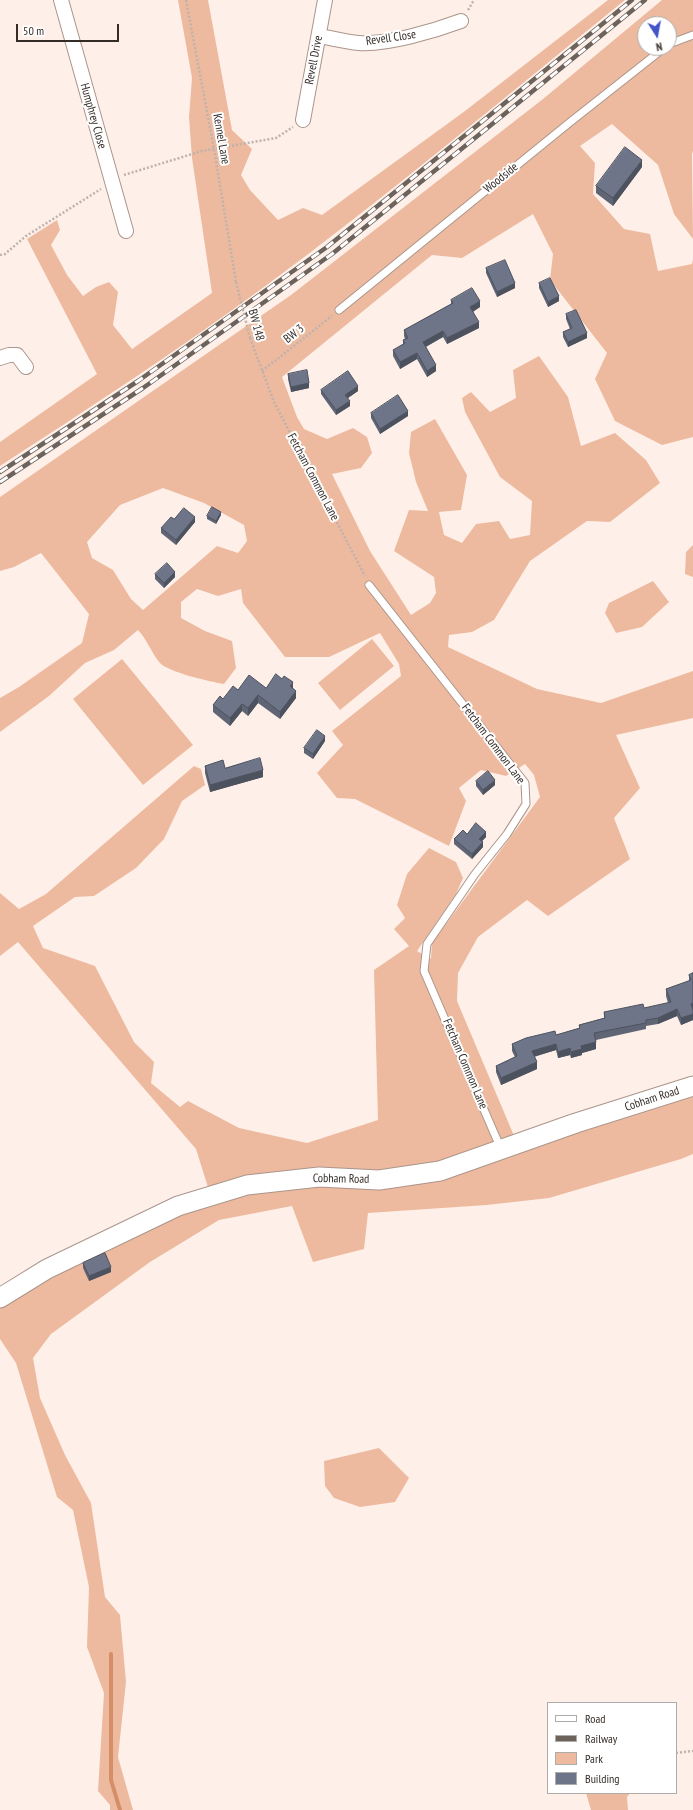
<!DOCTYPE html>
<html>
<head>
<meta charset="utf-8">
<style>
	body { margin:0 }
	#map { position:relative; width:693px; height:1810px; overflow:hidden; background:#fef0e9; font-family:"PT Sans Narrow",sans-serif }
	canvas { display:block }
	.legend { position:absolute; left:547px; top:1702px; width:130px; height:92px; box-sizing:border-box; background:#fff; border:1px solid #aeaba9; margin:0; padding:5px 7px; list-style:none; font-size:12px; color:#342c27 }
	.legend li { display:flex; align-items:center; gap:8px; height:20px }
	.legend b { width:20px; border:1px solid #aeaba9 }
	.north { position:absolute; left:637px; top:16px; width:40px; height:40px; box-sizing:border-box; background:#fff; border:1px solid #aeaba9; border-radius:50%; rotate:169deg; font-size:11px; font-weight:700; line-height:16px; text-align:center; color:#342c27 }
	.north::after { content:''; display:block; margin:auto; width:14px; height:18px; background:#4154c8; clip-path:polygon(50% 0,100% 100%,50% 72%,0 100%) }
	.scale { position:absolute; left:16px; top:24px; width:103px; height:18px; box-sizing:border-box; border:2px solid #342c27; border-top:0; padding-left:5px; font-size:12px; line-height:14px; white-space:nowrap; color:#342c27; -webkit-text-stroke:3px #fff; paint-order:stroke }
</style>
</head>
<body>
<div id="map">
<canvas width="693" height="1810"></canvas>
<ul class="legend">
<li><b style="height:5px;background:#fff"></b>Road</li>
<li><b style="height:5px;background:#6c635d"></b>Railway</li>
<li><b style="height:11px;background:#eeba9f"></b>Park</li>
<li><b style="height:11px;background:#6e7588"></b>Building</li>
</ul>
<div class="north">N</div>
<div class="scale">50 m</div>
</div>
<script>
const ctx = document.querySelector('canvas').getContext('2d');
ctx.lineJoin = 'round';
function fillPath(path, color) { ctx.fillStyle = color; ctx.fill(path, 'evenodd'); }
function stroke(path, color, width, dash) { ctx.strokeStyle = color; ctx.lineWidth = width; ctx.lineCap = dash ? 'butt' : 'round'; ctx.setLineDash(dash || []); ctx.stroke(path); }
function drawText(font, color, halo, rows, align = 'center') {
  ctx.font = font + ' "PT Sans Narrow",sans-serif'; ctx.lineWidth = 4; ctx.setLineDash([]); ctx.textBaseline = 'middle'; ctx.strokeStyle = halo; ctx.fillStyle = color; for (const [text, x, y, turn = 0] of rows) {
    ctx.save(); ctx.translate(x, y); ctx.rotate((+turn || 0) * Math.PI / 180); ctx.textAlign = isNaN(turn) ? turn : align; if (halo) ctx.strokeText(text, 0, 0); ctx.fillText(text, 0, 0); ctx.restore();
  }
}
const green = new Path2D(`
	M178,0H208L232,130L252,149L241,175L250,190L278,220L303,208L322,215L465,111L608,0H625C504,98 385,198 260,290C175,352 88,409 0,466V442L97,374L27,239L57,220L60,230L51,245L67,275L83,296L96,287L109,282L118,292L113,325L132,349L212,293L192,158L189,117L192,78Z
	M662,0H693V151L692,154L693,239L674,214L658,165L612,124L580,146L595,163L593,194L624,229L650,234L658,271L692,264L693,259V437L662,445L615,421L595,379L607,353L550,280L553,254L533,214L462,258L432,255L282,377L297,417L304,429L327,439L353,428L367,437L372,453L361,468L332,474L370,551L411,615L430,603L436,593L434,577L394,551L409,510L428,511L416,482L409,453L411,432L435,419L467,475L461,510L439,512L444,535L462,543L476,524L499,521L510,539L530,535L532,501L500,477L465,412L462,398L471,392L490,412L516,398L513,370L539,356L568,397L581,446L615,433L646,460L660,483L610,522L587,521L530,561L494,620L472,632L449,635L448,647L537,689L601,703L693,671V718L616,735L640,788L614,818L630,859L548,916L527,900L478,937L458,973L457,1001L520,1150L693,1090V1154L681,1159L549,1198L487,1205L368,1213L364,1249L313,1262L292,1206L219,1220L150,1262L51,1334L33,1358L40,1398L65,1455L91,1503L105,1597L120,1615L126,1682L118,1757L133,1810H110V1805L98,1791L104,1693L87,1647L89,1587L73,1510L57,1497L16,1363L0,1339V1308C68,1266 140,1233 212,1200L196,1149L18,942L0,956V893L19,909L46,894L194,766L201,769L205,785L182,801L164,839L136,868L94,896L75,897L33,926L43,948L95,966L134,1042L154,1062L151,1083L180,1107L188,1101L239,1128L307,1143L378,1120L374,970L409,946L394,929L405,918L397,905L407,874L429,848L456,862L463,878L456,894L417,951L431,959L432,943L540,797L534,775L525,764L506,776L481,770L459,788L466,801L449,846L355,799L337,798L317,773L343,745L332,731L401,676L399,664L380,633L329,657H285L243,603L241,589L218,596L197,589L181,602V618L205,631L232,641L236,668L224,684C211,682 168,672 160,663C152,654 148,641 138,630L114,650L85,663L49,696L0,732V698L19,687L82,643L89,614L41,553L14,567L0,571V497L291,295L543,99ZM645,24H669V48H645ZM163,488L204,503L244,525L247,541L238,553L217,546L143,610L131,599L113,570L92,558L87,542L120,505Z
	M693,545V577L685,574L686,552Z
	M653,581L669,602L642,627L616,633L605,613L609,603Z
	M372,639L394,666L340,710L318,683Z
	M122,659L193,745L143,785L73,699Z
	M379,1448L409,1478L395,1502L360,1507L334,1498L325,1486L324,1461Z
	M586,1793H630L627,1797L628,1810H591Z`);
const stream = new Path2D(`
	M111,1654V1780L120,1810`);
const path = new Path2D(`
	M186,0L214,149L236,282
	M468,10L474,0
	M124,175L202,151L276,138L293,127
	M0,255L5,254L26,236L101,189
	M250,338L274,402L365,576
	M262,371L332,316
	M676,1753L693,1751`);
const lane = new Path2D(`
	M669,44L693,35
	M339,310L569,123L664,48
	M369,585L525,783L526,804L507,834L475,874L427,944L424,971L501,1149`);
const street = new Path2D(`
	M61,0L126,231
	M319,36C332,38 345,42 359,43C387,45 434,31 461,21
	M303,120L325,0
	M0,358L9,355H17L26,367`);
const secondary = new Path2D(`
	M0,1298L47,1269L178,1206L247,1185L319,1177L379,1180L440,1171L576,1123L693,1086`);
const rail = new Path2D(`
	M0,472L138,381L327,247L632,0
	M0,482L143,388L332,254L645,0`);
const pathBridge = new Path2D(`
	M236,282L250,338`);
const wall = new Path2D(`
	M642,167L613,206L596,193V186Z
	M486,268L515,288L497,297L486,273Z
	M539,283L559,301L548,307L539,288Z
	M451,300L480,307L473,312L479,328L447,344L443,337L426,347L436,371L427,377L417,359L400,369L393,356V350L403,345V340L405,339L404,336V330L451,304Z
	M566,314L587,338L568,347L563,337V332L570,329L566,319Z
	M288,374L309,388L291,392L288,379Z
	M321,390L358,391L348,398L350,406L336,415L321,394Z
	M371,413L408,416L380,434L371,418Z
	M221,515L216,524L207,519V516Z
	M174,519L195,522L176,545L161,533V528Z
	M155,574L175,577L164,588L155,579Z
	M266,688H293L296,698L280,719L258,703L248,716L242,711L230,726L213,712V705L238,690Z
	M325,741L313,759L304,753V748Z
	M205,766L263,777L210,792L205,773Z
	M476,781L495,785L483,795L476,786Z
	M467,834L486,837L482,841L483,847L472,859L454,844V839Z
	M693,973V1020L681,1025L677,1016L658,1024L646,1026V1029L596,1040V1049L582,1053V1055L571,1058L570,1055L558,1058L556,1050L534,1057L537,1069L501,1085L496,1072V1066L515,1057L512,1051V1044L556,1035L579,1028V1025L604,1018V1012L644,1008L668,1003L666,996V989L689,981V975Z
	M83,1263L111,1272L89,1281L83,1268Z`);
const shadedWall = new Path2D(`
	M642,160V167L613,206V198Z
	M515,283V288L497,297V292Z
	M559,296V301L548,307V302Z
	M480,301V307L470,313V307Z
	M479,322V328L447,344V338Z
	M443,331V337L423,348V342Z
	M587,333V338L568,347V342Z
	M417,353V359L400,369V362Z
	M436,365V371L427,377V371Z
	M309,383V388L291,392V387Z
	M358,386V391L345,400V395Z
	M350,401V406L336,415V410Z
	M408,411V416L380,434V429Z
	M221,512V515L216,524V521Z
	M195,517V522L176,545V540Z
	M175,572V577L164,588V583Z
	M293,682V690L290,686Z
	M296,691V698L280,719V712Z
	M258,695V703L248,716V708Z
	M242,704V711L230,726V718Z
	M325,736V741L313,759V754Z
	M263,770V777L210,792V785Z
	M495,780V785L483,795V790Z
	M486,832V837L479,844V839Z
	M483,842V847L472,859V854Z
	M693,1003V1010L691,1004Z
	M677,1009V1016L658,1024V1018Z
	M693,1014V1020L681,1025V1018Z
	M596,1042V1049L582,1053V1055L571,1058V1052L581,1046Z
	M556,1044V1050L532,1057V1051Z
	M570,1048V1055L558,1058V1052Z
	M537,1062V1069L501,1085V1078Z
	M111,1267V1272L89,1281V1276Z`);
const building = new Path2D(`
	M625,147L642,160L613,198L596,186Z
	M505,260L515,283L497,292L486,268Z
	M550,278L559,296L548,302L539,283Z
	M472,288L480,301L470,307L479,322L447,338L443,331L423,342L436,365L427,371L417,353L400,362L393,350L405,343L403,340L408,338L404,330L453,303L451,300Z
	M576,310L587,333L568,342L563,332L572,328L566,314Z
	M307,370L309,383L291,387L288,374Z
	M348,371L358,386L345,395L350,401L336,410L321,390Z
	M398,395L408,411L380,429L371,413Z
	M212,507L221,512L216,521L207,516Z
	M184,508L195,517L176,540L161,528L171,517L174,519Z
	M167,563L175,572L164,583L155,574Z
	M276,674L282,679L284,676L293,682L290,686L296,691L280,712L258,695L248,708L242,704L230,718L213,705L220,696L223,699L233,686L238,690L249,675L266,688Z
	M317,730L325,736L313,754L304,748Z
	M260,758L263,770L210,785L205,766L223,760L225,768Z
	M488,771L495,780L483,790L476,781Z
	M476,823L486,832L479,839L483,842L472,854L454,839L463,830L467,834Z
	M693,973V1003L691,1004L693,1010V1014L681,1018L677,1009L658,1018L646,1020V1023L594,1033L596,1042L581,1046L582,1049L571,1052L570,1048L558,1052L556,1044L532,1051L537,1062L501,1078L496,1066L517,1056L512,1044L526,1038L555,1031L556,1035L580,1028L579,1025L605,1018L604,1012L643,1004L644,1008L671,1002L666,989L691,980L689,975Z
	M105,1253L111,1267L89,1276L83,1263Z`);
const streetNames = [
	["Revell Close",391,38,-8],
	["Revell Drive",314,60,-79],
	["Humphrey Close",93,116,74],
	["Kennel Lane",221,139,80],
	["Woodside",501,178,-39],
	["BW 148",256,325,75],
	["BW 3",294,334,-38],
	["Fetcham Common Lane",313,477,62],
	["Fetcham Common Lane",493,744,53],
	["Fetcham Common Lane",465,1064,67],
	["Cobham Road",652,1099,-18],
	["Cobham Road",341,1179,1]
];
fillPath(green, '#eeba9f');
stroke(stream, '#d58e68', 4);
stroke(lane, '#ab958a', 9);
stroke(street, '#ab958a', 16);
stroke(secondary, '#ab958a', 21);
stroke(path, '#beb2ac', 2.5, [2, 2]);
stroke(lane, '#fff', 7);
stroke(street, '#fff', 14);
stroke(secondary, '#fff', 19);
stroke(rail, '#6c635d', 4.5);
stroke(rail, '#fff', 3, [9]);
stroke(pathBridge, '#beb2ac', 2.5, [2, 2]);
fillPath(wall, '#5f6575');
fillPath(shadedWall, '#4d525f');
fillPath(building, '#6e7588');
stroke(building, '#4d525f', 1);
drawText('12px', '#342c27', '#fff', streetNames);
</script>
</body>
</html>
